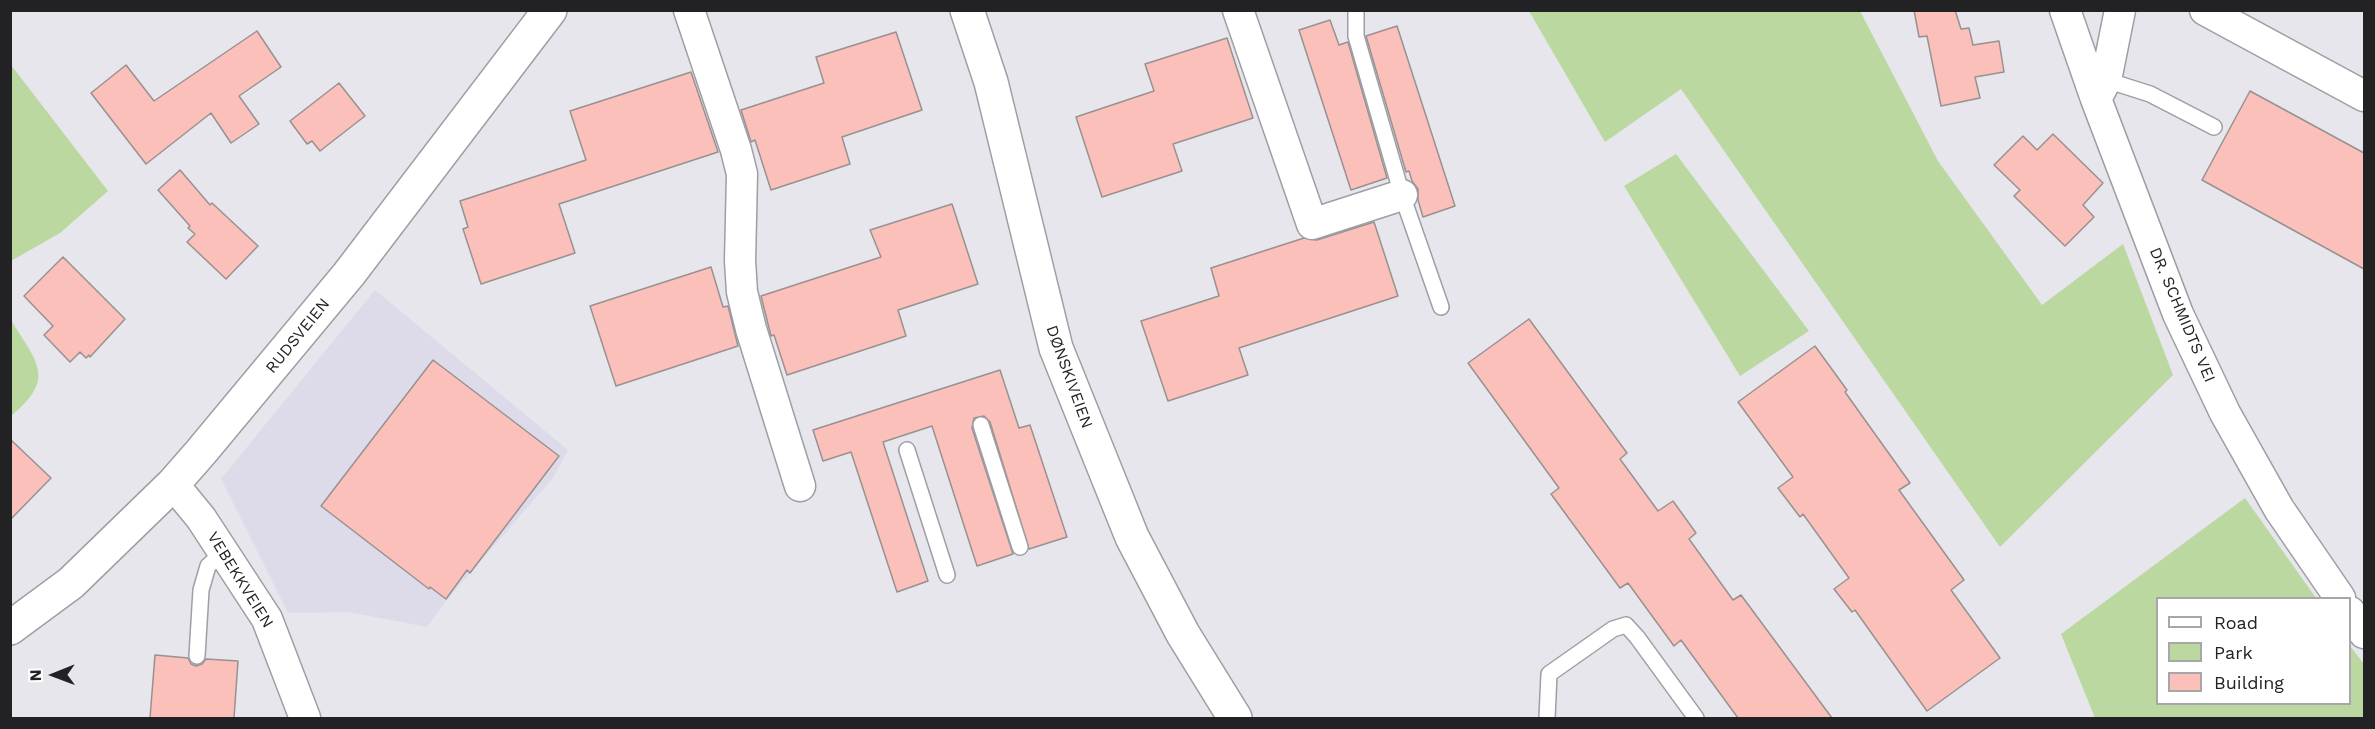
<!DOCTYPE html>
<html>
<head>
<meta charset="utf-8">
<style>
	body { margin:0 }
	#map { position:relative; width:2375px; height:729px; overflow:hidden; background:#e6e6ec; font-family:"Work Sans",sans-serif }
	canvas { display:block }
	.frame { position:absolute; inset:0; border:12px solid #222224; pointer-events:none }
	.legend { position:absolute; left:2156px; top:597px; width:195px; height:108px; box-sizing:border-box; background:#fff; border:2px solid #a7a7a7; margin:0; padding:8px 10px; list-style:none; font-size:18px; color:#222224 }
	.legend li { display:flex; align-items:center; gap:12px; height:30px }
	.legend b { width:30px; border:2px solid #a7a7a7 }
	.north { position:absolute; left:24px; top:645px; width:60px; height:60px; -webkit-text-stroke:4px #fff; paint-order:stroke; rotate:269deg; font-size:16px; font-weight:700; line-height:24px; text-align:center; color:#222224 }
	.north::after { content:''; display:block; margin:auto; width:21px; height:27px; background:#222224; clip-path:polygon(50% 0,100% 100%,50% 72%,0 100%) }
</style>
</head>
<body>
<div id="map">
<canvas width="2375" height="729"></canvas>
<div class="frame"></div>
<ul class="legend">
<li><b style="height:8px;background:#fff"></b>Road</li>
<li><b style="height:16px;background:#bbd8a1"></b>Park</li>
<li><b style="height:16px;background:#fcc0bb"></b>Building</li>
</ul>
<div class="north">N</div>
</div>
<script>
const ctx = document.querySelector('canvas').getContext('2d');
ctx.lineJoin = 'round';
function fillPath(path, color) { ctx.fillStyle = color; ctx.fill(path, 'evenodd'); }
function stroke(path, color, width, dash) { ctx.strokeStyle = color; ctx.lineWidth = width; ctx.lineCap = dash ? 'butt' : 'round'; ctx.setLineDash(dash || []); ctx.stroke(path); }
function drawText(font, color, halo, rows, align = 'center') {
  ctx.font = font + ' "Work Sans",sans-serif'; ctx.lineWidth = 4.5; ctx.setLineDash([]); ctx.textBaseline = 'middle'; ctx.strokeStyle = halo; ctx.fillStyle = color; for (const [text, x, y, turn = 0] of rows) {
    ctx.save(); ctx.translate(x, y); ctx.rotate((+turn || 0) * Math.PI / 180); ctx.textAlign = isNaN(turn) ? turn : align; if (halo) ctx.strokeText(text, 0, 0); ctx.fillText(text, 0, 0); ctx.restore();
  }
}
const built = new Path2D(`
	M375,290L568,450L553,478L446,601L427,627L349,612L288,613L221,479Z`);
const green = new Path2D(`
	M1529,11H1860L1938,161L2042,305L2123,244L2173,375L2000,547L1681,89L1605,142Z
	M11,65L108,191L60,233L11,261Z
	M1676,154L1809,331L1740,376L1624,186Z
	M11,320C37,363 57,378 11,416Z
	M2245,498L2316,598H2158V704H2350V646L2364,664V718H2095L2061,634Z`);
const building = new Path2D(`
	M1914,10H1955L1961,29L1969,28L1973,45L1999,41L2004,72L1975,77L1980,98L1941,106L1927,36L1919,37Z
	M1330,20L1339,45L1348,42L1387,178L1351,190L1299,30Z
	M1397,26L1455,206L1423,217L1418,200V189L1412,181L1409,171L1406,172L1366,36Z
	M257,31L281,67L239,96L259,124L231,143L211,113L146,164L91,93L126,65L154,101Z
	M896,32L922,110L842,137L850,164L771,190L755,140L751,142L741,110L824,83L816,57Z
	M1227,38L1253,118L1173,144L1182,171L1102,197L1076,117L1154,91L1145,64Z
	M691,72L718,152L559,204L575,253L481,284L463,229L468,227L460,201L586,160L570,111Z
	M339,83L365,116L320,151L312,141L307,144L290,121Z
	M2250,91L2364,153V269L2202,180Z
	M2053,134L2103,183L2083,205L2094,217L2065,246L2014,196L2020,190L1994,165L2023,136L2037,150Z
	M180,170L210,205L212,203L258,246L226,279L187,242L195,234L188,228L190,226L158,190Z
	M952,204L978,284L898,310L906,336L787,375L774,335L771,336L761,296L881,257L870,230Z
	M1374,222L1398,296L1239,348L1248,375L1168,401L1141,321L1219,296L1211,268L1304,238L1317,240Z
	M63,257L125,319L90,357L89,355L86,358L80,352L70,362L44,335L53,326L24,296Z
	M711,267L723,307L728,306L738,346L616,386L590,306Z
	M1529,319L1627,453L1620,459L1658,511L1673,501L1696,533L1689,539L1733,600L1741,595L1832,718H1738L1681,640L1674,646L1628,583L1620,588L1551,494L1559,488L1468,363Z
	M1815,346L1847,390L1845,392L1910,483L1899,490L1964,580L1951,590L2000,658L1927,711L1855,610L1852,612L1834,589L1849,578L1803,514L1800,517L1778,488L1793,477L1738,402Z
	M433,360L559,456L470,573L467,570L446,599L430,587L429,589L321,506Z
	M1000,370L1019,428L1030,425L1067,537L1029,549L990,422L984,416L974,418L972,428L1013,554L977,566L932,426L883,442L928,581L897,592L851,452L823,461L813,430Z
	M10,439L51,478L10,520Z
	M155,655L188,658L191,664L196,666L202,664L206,659L238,661L234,718H150Z`);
const lane = new Path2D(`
	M1356,10V36L1402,195L1441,307
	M2106,80L2150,94L2214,127
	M981,425L1020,547
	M907,450L947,575
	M197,656L201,590L208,566L223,552
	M1547,718L1549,674L1613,629L1626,625L1637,637L1696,718`);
const street = new Path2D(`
	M689,10L736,150L742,174L740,261L742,292L751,329L800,486
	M1238,10L1312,224L1402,195
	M2065,10L2096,99L2178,314L2225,413L2279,509L2340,598
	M2205,10L2364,96
	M2096,99L2106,80L2120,10
	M173,484L201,518L267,619L305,718
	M2350,612L2364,633`);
const secondary = new Path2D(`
	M967,10L991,82L1056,348L1132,537L1183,634L1235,718
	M10,628L71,583L173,484L201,452L349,274L550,10`);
const streetNames = [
	["DR. SCHMIDTS VEI",2182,315,67],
	["RUDSVEIEN",298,336,-51],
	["DØNSKIVEIEN",1069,377,70],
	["VEBEKKVEIEN",240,580,58]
];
fillPath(built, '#dddbe9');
fillPath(green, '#bbd8a1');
fillPath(building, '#fcc0bb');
stroke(building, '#989190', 1.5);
stroke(lane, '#9f9ea4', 18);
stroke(street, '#9f9ea4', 33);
stroke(secondary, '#9f9ea4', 36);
stroke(lane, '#fff', 15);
stroke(street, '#fff', 30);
stroke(secondary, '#fff', 33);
drawText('16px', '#222224', '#fff', streetNames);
</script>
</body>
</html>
